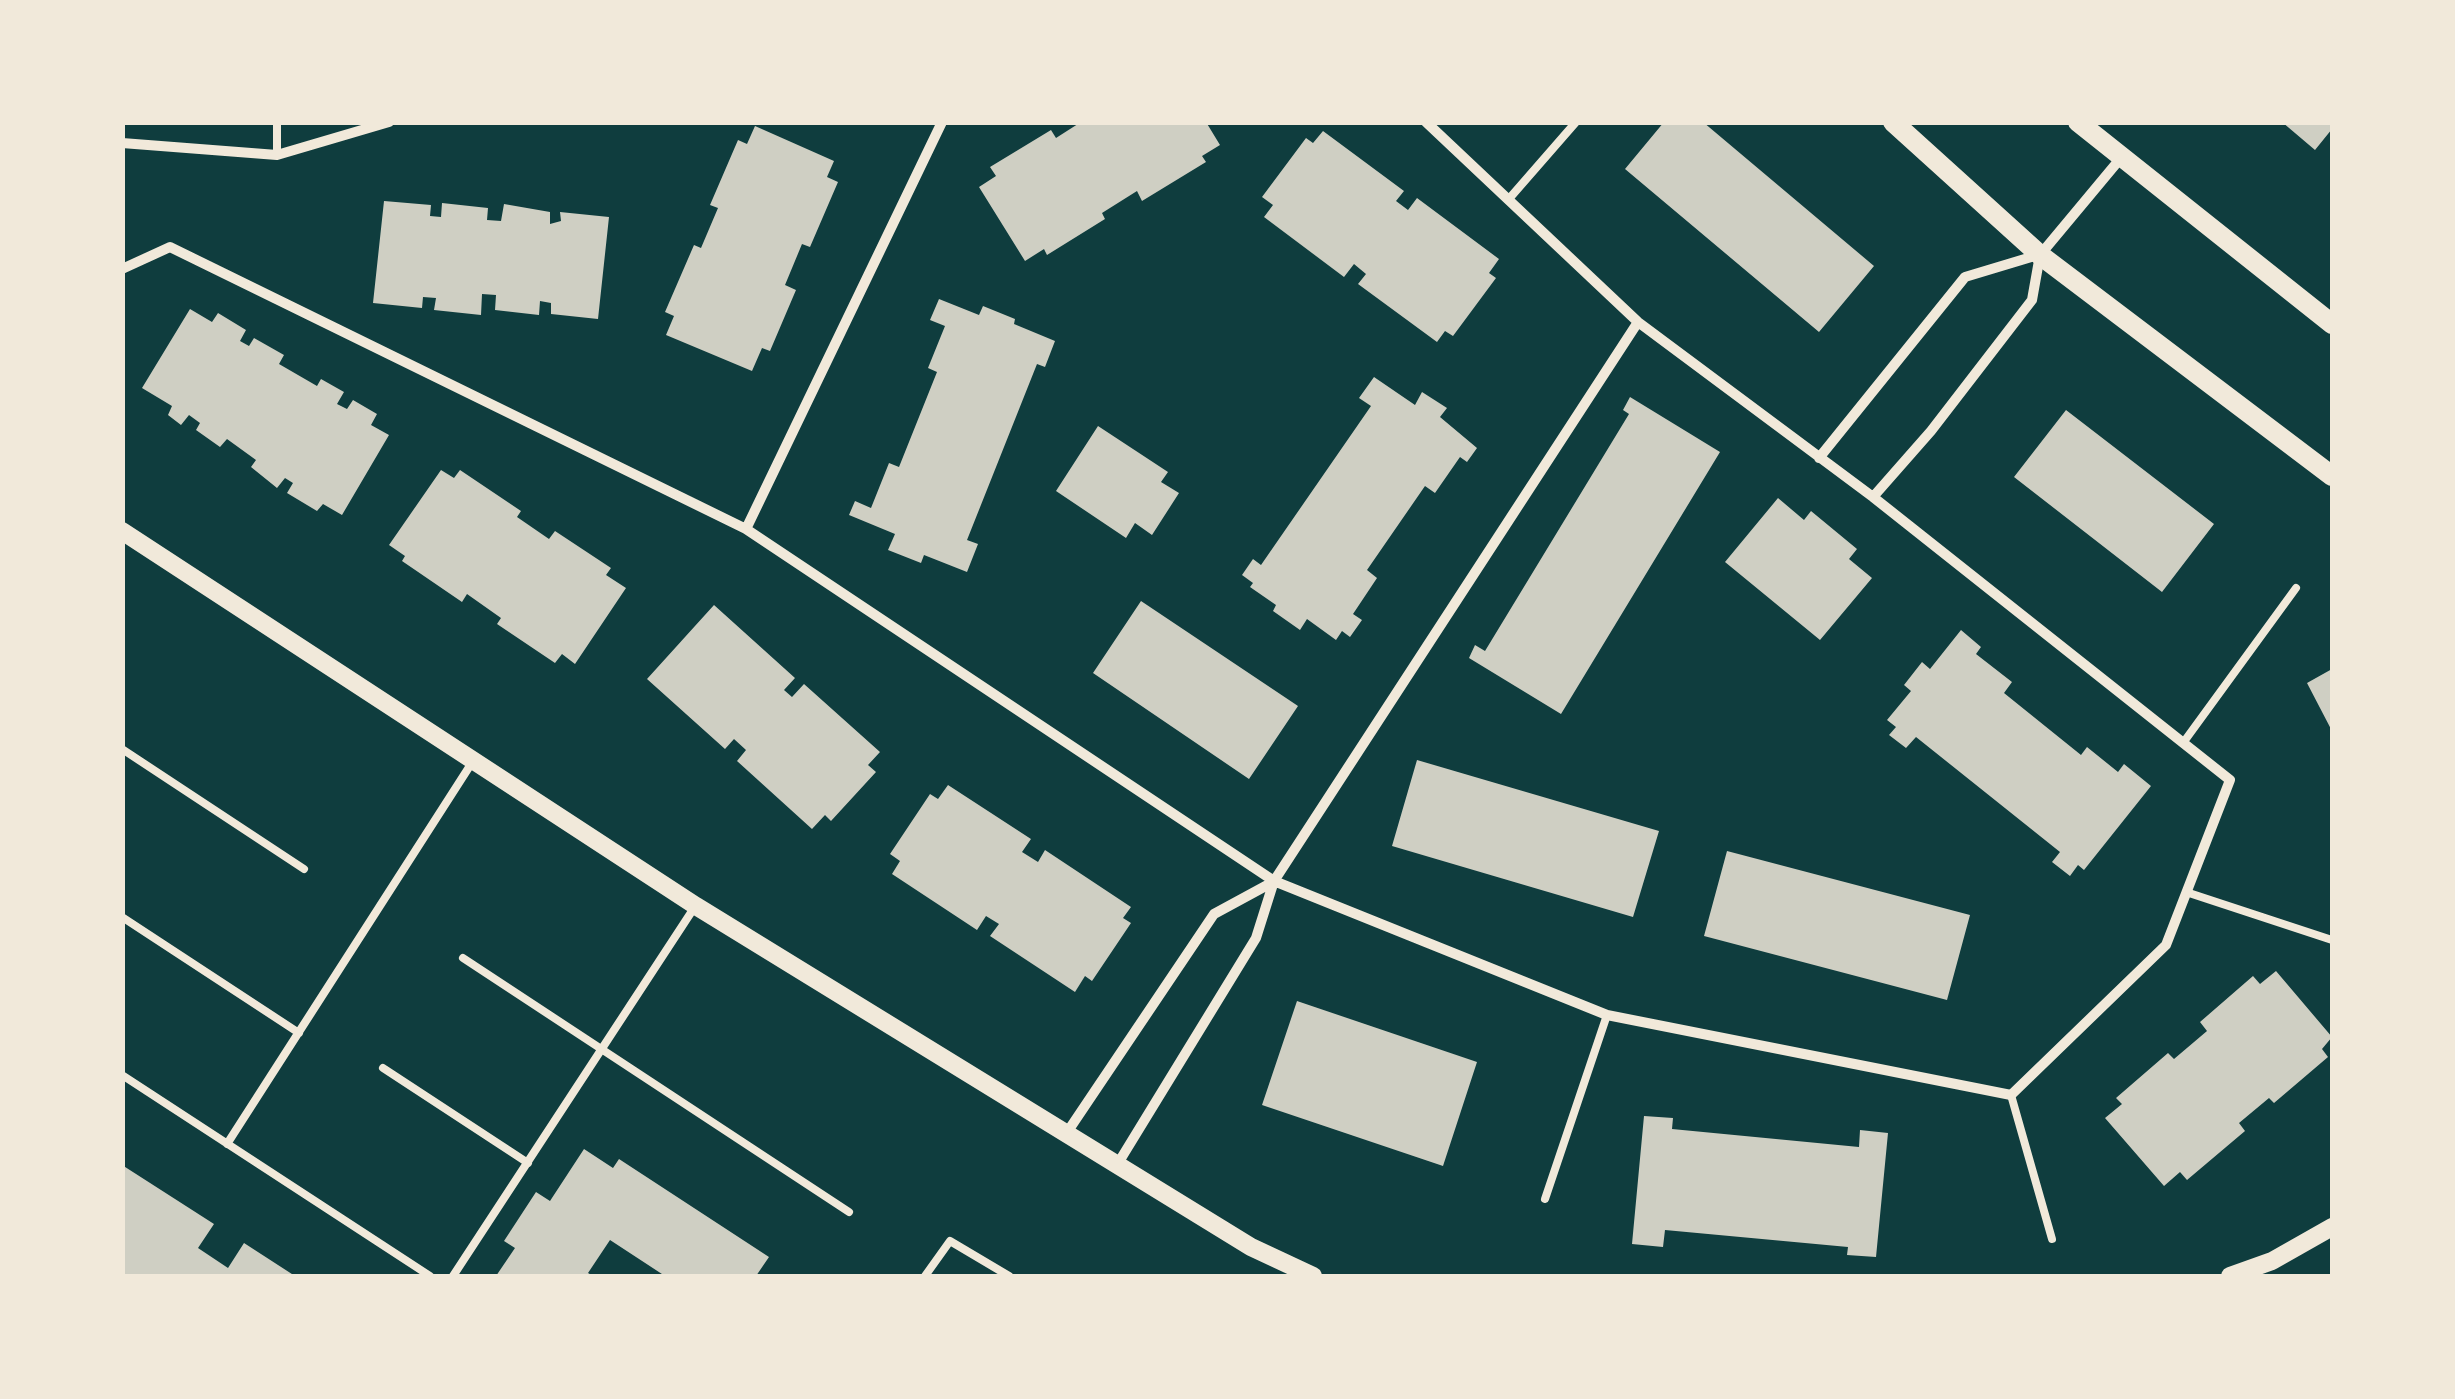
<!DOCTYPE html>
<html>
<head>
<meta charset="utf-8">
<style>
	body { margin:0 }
	#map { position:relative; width:2455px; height:1399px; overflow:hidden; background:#0f3d3e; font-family:Figtree,sans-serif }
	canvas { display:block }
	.frame { position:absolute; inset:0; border:125px solid #f1e9da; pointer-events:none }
</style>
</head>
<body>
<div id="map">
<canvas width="2455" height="1399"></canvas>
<div class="frame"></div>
</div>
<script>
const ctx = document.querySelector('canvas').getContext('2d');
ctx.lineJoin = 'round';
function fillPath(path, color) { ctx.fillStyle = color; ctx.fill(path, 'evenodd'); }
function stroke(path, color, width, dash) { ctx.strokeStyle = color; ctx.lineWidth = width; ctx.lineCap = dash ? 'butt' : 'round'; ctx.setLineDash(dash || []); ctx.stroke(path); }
const building = new Path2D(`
	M1081,122H1206L1220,145L1202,156L1206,162L1142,201L1137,191L1102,213L1105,219L1047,255L1044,249L1025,261L979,187L996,176L990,167L1051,130L1056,138Z
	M1664,122H1703L1874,266L1819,332L1625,169Z
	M2282,122H2332V129L2315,150Z
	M755,126L834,161L827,177L838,182L810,247L802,244L785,285L796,290L770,351L762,348L752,371L666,335L674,316L665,312L694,245L701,248L718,208L710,205L738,140L747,144Z
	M1323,131L1404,191L1396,201L1408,210L1417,198L1499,259L1489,273L1496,278L1453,336L1445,331L1437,342L1358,284L1366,274L1354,264L1344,277L1264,217L1273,205L1262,197L1306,138L1313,143Z
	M384,201L431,205L430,216L441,217L442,203L488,208L487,220L501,221L504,204L550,212V224L561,221L560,212L609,217L598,319L551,314V303L540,301L539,315L495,310L496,295L482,294L481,315L434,310L436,298L423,297L422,308L373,303Z
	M939,299L979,315L983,306L1015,319L1014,324L1055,341L1045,367L1037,364L967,540L978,544L967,572L924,555L921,563L888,550L895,534L849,515L855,501L871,508L889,463L899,467L937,372L928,368L945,326L930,320Z
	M190,309L212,322L218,313L246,330L240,341L249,346L254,338L284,355L279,364L317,386L321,379L344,392L337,404L347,409L353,400L377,414L371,425L389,435L342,515L323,504L317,511L287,493L293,483L285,478L277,488L251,467L256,460L227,439L220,447L196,430L200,423L189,415L181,425L168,415L172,406L142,388Z
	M1374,377L1415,405L1422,392L1447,408L1440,417L1477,448L1467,462L1460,457L1435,493L1425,486L1367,570L1377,578L1353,614L1362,620L1350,637L1342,631L1336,640L1307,619L1300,630L1273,611L1276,605L1250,587L1253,583L1242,575L1253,559L1261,565L1371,406L1359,398Z
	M1630,397L1720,452L1561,714L1469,658L1475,645L1485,651L1629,414L1623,410Z
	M2066,410L2214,524L2162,592L2014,477Z
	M1098,426L1168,472L1161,482L1179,493L1152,535L1135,523L1126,538L1056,491Z
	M441,470L454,478L460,470L521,511L517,517L549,539L555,531L611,568L606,575L626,588L575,664L562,654L555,663L497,624L501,618L467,594L462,602L402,561L405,556L389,545Z
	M1778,498L1804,520L1811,511L1857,549L1849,559L1872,578L1820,640L1725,562Z
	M1141,601L1298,706L1249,779L1093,673Z
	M714,605L795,678L784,690L792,697L804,684L880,752L868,765L876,772L831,821L825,815L812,829L737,761L746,750L734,739L725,749L647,679Z
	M1961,630L1981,647L1976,654L2012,682L2004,693L2081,755L2087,747L2118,772L2124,764L2151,786L2084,870L2078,865L2070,876L2052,862L2060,852L1916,737L1906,748L1889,735L1896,727L1887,720L1911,691L1904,685L1922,662L1930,669Z
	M2332,669V731L2307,683Z
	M1417,760L1659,831L1633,917L1392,846Z
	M948,785L1031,839L1022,852L1038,862L1045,850L1131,907L1123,918L1131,923L1092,981L1085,976L1075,992L990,936L999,924L986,916L977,930L892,874L900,861L890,854L930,794L938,799Z
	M1727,851L1970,915L1947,1000L1704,936Z
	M2276,971L2332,1037L2322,1049L2328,1057L2274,1103L2269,1098L2239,1123L2245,1131L2187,1180L2180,1172L2164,1186L2105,1118L2122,1104L2116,1098L2168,1053L2174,1059L2207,1031L2200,1022L2253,976L2260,984Z
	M1297,1001L1477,1062L1443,1166L1262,1105Z
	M1644,1116L1673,1118L1672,1129L1859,1147L1860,1130L1888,1133L1876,1257L1847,1255L1848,1247L1665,1230L1663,1247L1632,1244Z
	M584,1149L613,1168L619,1159L769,1257L756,1276H665L610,1240L588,1273L593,1276H496L515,1248L504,1241L536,1192L550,1201Z
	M122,1165L214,1224L198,1248L228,1268L244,1243L295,1276H122Z`);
const service = new Path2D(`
	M277,122V155
	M1508,200L1576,122
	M2183,743L2296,588
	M122,749L304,869
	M2186,892L2332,940
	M122,917L299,1033
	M463,958L849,1212
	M383,1068L528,1163
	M122,1075L430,1276
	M2011,1095L2052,1239
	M227,1144L473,761
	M1545,1199L1607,1015
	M453,1276L694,908
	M925,1276L950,1241L1009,1276`);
const minor = new Path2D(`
	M122,143L277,155L389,122
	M122,269L170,247L746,529L1274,881L1607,1015L2011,1095L2166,945L2230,780L1873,497L1638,322L1426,122
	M1819,458L1965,277L2038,255
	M1873,497L1931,431L2032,300L2040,255L2120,159
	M746,529L942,122
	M1066,1134L1214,914L1273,882
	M1117,1165L1256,938L1274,881L1638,322`);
const tertiary = new Path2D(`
	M122,531L696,906L1251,1247L1313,1276
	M2230,1276L2272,1261L2332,1227`);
const secondary = new Path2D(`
	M1893,122L2040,255L2332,476
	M2078,122L2332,324`);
fillPath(building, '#cfcfc3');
stroke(service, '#f1e9da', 8);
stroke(minor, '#f1e9da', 10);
stroke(tertiary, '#f1e9da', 18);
stroke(secondary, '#f1e9da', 20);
</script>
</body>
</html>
